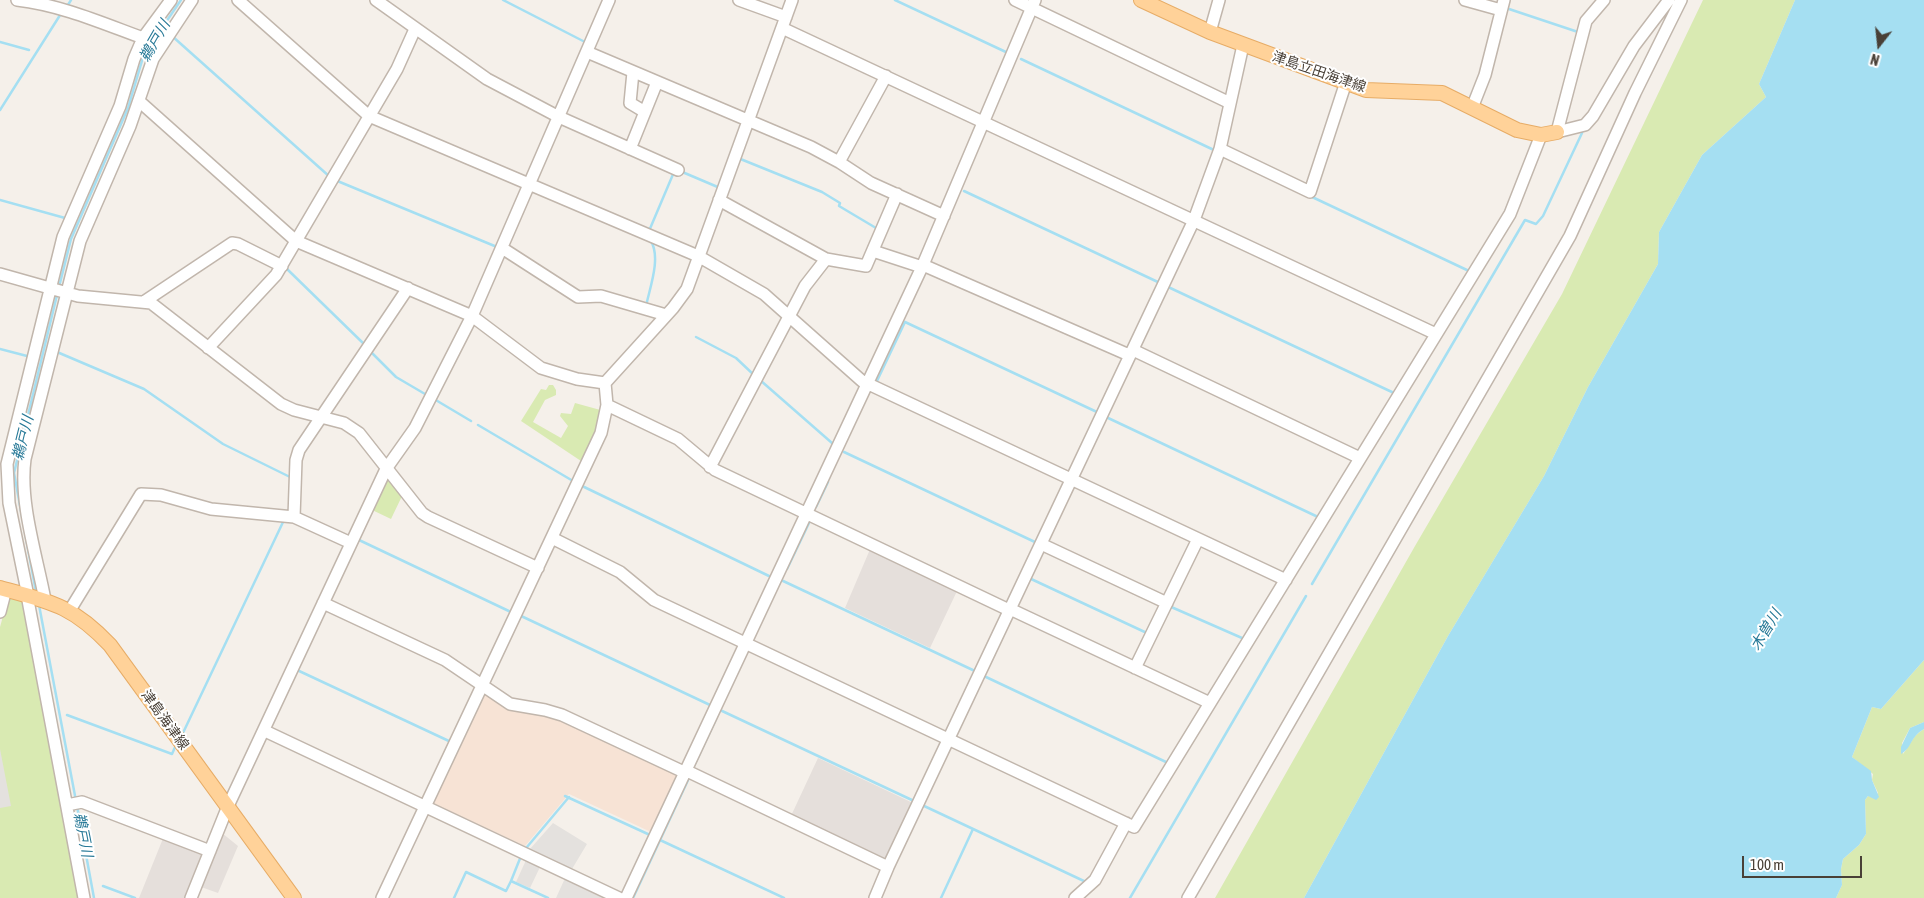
<!DOCTYPE html>
<html>
<head>
<meta charset="utf-8">
<style>
	body { margin:0 }
	#map { position:relative; width:1924px; height:898px; overflow:hidden; background:#f5f0ea; font-family:"Asap Condensed",sans-serif }
	canvas { display:block }
	.north { position:absolute; left:1854px; top:20px; width:50px; height:50px; -webkit-text-stroke:4px #fff; paint-order:stroke; rotate:196deg; font-size:14px; font-weight:700; line-height:20px; text-align:center; color:#494037 }
	.north::after { content:''; display:block; margin:auto; width:18px; height:22px; background:#494037; clip-path:polygon(50% 0,100% 100%,50% 72%,0 100%) }
	.scale { position:absolute; left:1742px; top:856px; width:120px; height:22px; box-sizing:border-box; border:2px solid #494037; border-top:0; padding-left:6px; font-size:15px; line-height:18px; white-space:nowrap; color:#494037; -webkit-text-stroke:4px #fff; paint-order:stroke }
</style>
</head>
<body>
<div id="map">
<canvas width="1924" height="898"></canvas>
<div class="north">N</div>
<div class="scale">100 m</div>
</div>
<script>
const ctx = document.querySelector('canvas').getContext('2d');
ctx.lineJoin = 'round';
function fillPath(path, color) { ctx.fillStyle = color; ctx.fill(path, 'evenodd'); }
function stroke(path, color, width, dash) { ctx.strokeStyle = color; ctx.lineWidth = width; ctx.lineCap = dash ? 'butt' : 'round'; ctx.setLineDash(dash || []); ctx.stroke(path); }
function drawText(font, color, halo, rows, align = 'center') {
  ctx.font = font + ' "Asap Condensed","Noto Sans JP",sans-serif'; ctx.lineWidth = 4; ctx.setLineDash([]); ctx.textBaseline = 'middle'; ctx.strokeStyle = halo; ctx.fillStyle = color; for (const [text, x, y, turn = 0] of rows) {
    ctx.save(); ctx.translate(x, y); ctx.rotate((+turn || 0) * Math.PI / 180); ctx.textAlign = isNaN(turn) ? turn : align; if (halo) ctx.strokeText(text, 0, 0); ctx.fillText(text, 0, 0); ctx.restore();
  }
}
const commercial = new Path2D(`
	M484,690L545,711L680,773L651,832L569,794L525,846L432,803Z`);
const industrial = new Path2D(`
	M871,547L958,589L930,648L845,608Z
	M818,758L915,804L886,863L790,818Z
	M222,833L238,846L218,893L201,887Z
	M164,836L206,852L188,898H139Z`);
const green = new Path2D(`
	M1703,0H1795L1759,84L1766,97L1702,155L1659,232L1658,264L1588,387L1544,476L1448,636L1304,898H1215L1415,546L1562,294Z
	M549,385H553L556,390V395L545,400L533,422L561,438L568,426L560,416L561,413L571,414L575,403L604,411L584,463L521,421L541,389L546,390Z
	M387,474L403,494L391,519L370,509Z
	M8,598L25,602L81,898H0V627Z
	M1924,660V722L1910,728L1902,743L1903,754C1911,744 1912,736 1924,729V898H1836L1842,885L1841,869L1843,859L1859,845L1866,834L1865,800L1868,796L1874,797L1878,793L1872,780L1873,774L1852,757L1872,707L1881,709Z`);
const parking = new Path2D(`
	M0,749L11,806L0,808Z
	M553,823L587,844L572,869L530,849Z
	M527,858L541,865L530,888L516,882Z
	M566,876L613,898H556Z`);
const water = new Path2D(`
	M1795,0H1924V660L1881,709L1872,707L1852,757L1871,771L1872,780L1879,797L1876,800L1868,796L1865,800L1866,834L1859,845L1843,859L1841,869L1842,885L1836,898H1304L1448,636L1544,476L1588,387L1658,264L1659,232L1702,155L1766,97L1759,84Z
	M1924,722V729C1909,738 1913,747 1901,754V747L1910,728Z`);
const stream = new Path2D(`
	M503,0L585,42
	M895,0L1008,53
	M66,8L71,0
	M1506,8L1578,32
	M172,36L330,177
	M0,42L29,50
	M1021,59L1216,151
	M0,110L62,12
	M738,158L822,192L840,203L839,206L876,228
	M680,171L720,188
	M335,180L497,247
	M964,191L1160,283
	M1310,196L1469,271
	M0,200L65,218
	M1505,212L1510,200
	M649,231L674,172
	M287,269L365,345
	M1166,286L1394,393
	M59,287L71,239L128,108L144,54L181,0
	M646,306C650,287 661,258 651,241
	M696,337L736,358L754,375
	M0,349L27,356
	M370,351L396,377L425,394
	M57,352L144,389L223,444L292,478
	M760,380L832,443
	M876,383L905,322L1099,413
	M434,399L471,421
	M1106,417L1318,517
	M478,425L573,481
	M844,452L1037,543
	M580,485L769,576
	M816,507L828,482
	M357,542L359,540L513,613
	M787,569L809,523
	M1029,578L1149,634
	M781,580L977,672
	M1312,584L1525,220L1536,224L1543,216L1582,133
	M36,592L14,473L57,295
	M39,605L76,801
	M1169,606L1242,638
	M519,615L710,705
	M297,670L451,742
	M986,677L1166,762
	M720,710L914,801
	M67,715L172,754L176,745
	M182,735L284,520
	M693,768L716,719
	M565,796L650,835
	M922,805L1086,882
	M77,806L94,898
	M660,840L784,898
	M527,847L569,797
	M511,881L521,856
	M103,886L135,898
	M454,898L466,872L506,891L511,881L548,898
	M633,898L689,778
	M941,898L973,829
	M1130,898L1306,596`);
const minor = new Path2D(`
	M17,0C61,5 102,23 143,38
	M238,0L369,116L698,256L764,294L862,381L1286,580
	M376,0L487,79L559,117L678,170
	M739,0L786,17
	M1015,0L1230,103
	M1465,0L1501,10
	M1604,0L1586,21L1557,132L1585,125L1593,116L1634,46L1669,0
	M782,28L1436,334
	M1210,32L1219,0
	M587,52L811,147L839,162L871,183L944,216
	M633,72L630,103L645,112
	M139,101L296,241L472,316L541,368L577,379L605,383
	M1472,108L1485,75L1504,0
	M630,149L657,82
	M1220,149L1310,192L1346,82
	M839,162L886,76
	M719,200L826,259
	M502,248L578,297L601,296L666,315
	M873,251L922,267
	M923,265L1129,355
	M0,274L78,296L151,303L281,404L294,410L344,423L359,433L422,513L428,517L538,568
	M145,301L232,243L238,244L282,266
	M208,348L276,275L397,69L415,29
	M1133,350L1360,458
	M607,405L678,439L715,470L1009,610
	M710,467L805,286L826,259L866,266L897,194
	M294,517L296,460L299,450L408,288
	M552,538L620,572L654,600L1134,827L1510,214L1541,135
	M1041,544L1167,603
	M27,595L84,898
	M28,596L9,503L7,464L63,237L120,106L134,59L143,38L171,0
	M45,600C37,557 19,502 25,459L80,241L130,126L153,59L192,0
	M323,603L445,660L510,704L545,710L562,715L686,773
	M1010,609L1210,703
	M70,610L141,494L161,495L211,509L294,517L351,543
	M0,612L6,589
	M1135,668L1198,539
	M265,731L619,898
	M687,771L888,867L1194,220L1220,149L1243,45
	M67,805L82,802L210,851
	M191,898L228,806L386,469L415,428L472,316L609,0
	M382,898L601,433L607,405L605,383L673,308L687,289L792,0
	M626,898L922,267L1035,0
	M875,898L888,867
	M1075,898L1095,880L1126,823
	M1188,898L1570,236L1635,93L1681,0`);
const major = new Path2D(`
	M1141,0L1210,32L1366,90L1442,93L1517,130L1541,135L1557,132
	M0,588C51,602 72,605 110,645L294,898`);
const streetNames = [
	["津島立田海津線",1319,72,19],
	["津島海津線",165,720,54]
];
const waterNames = [
	["鵜戸川",155,41,-60],
	["鵜戸川",23,438,-76],
	["木曽川",1766,630,-59],
	["鵜戸川",83,835,79]
];
fillPath(commercial, '#f7e3d5');
fillPath(industrial, '#e5dfdb');
fillPath(green, '#d9eab2');
fillPath(parking, '#e4e1de');
fillPath(water, '#a5dff2');
stroke(stream, '#a5dff2', 2.5);
stroke(minor, '#c1b6ac', 14);
stroke(major, '#e7ac66', 16);
stroke(minor, '#fff', 11);
stroke(major, '#ffd299', 14);
drawText('14px', '#494037', '#fff', streetNames);
drawText('italic 15px', '#277997', '#fff', waterNames);
</script>
</body>
</html>
